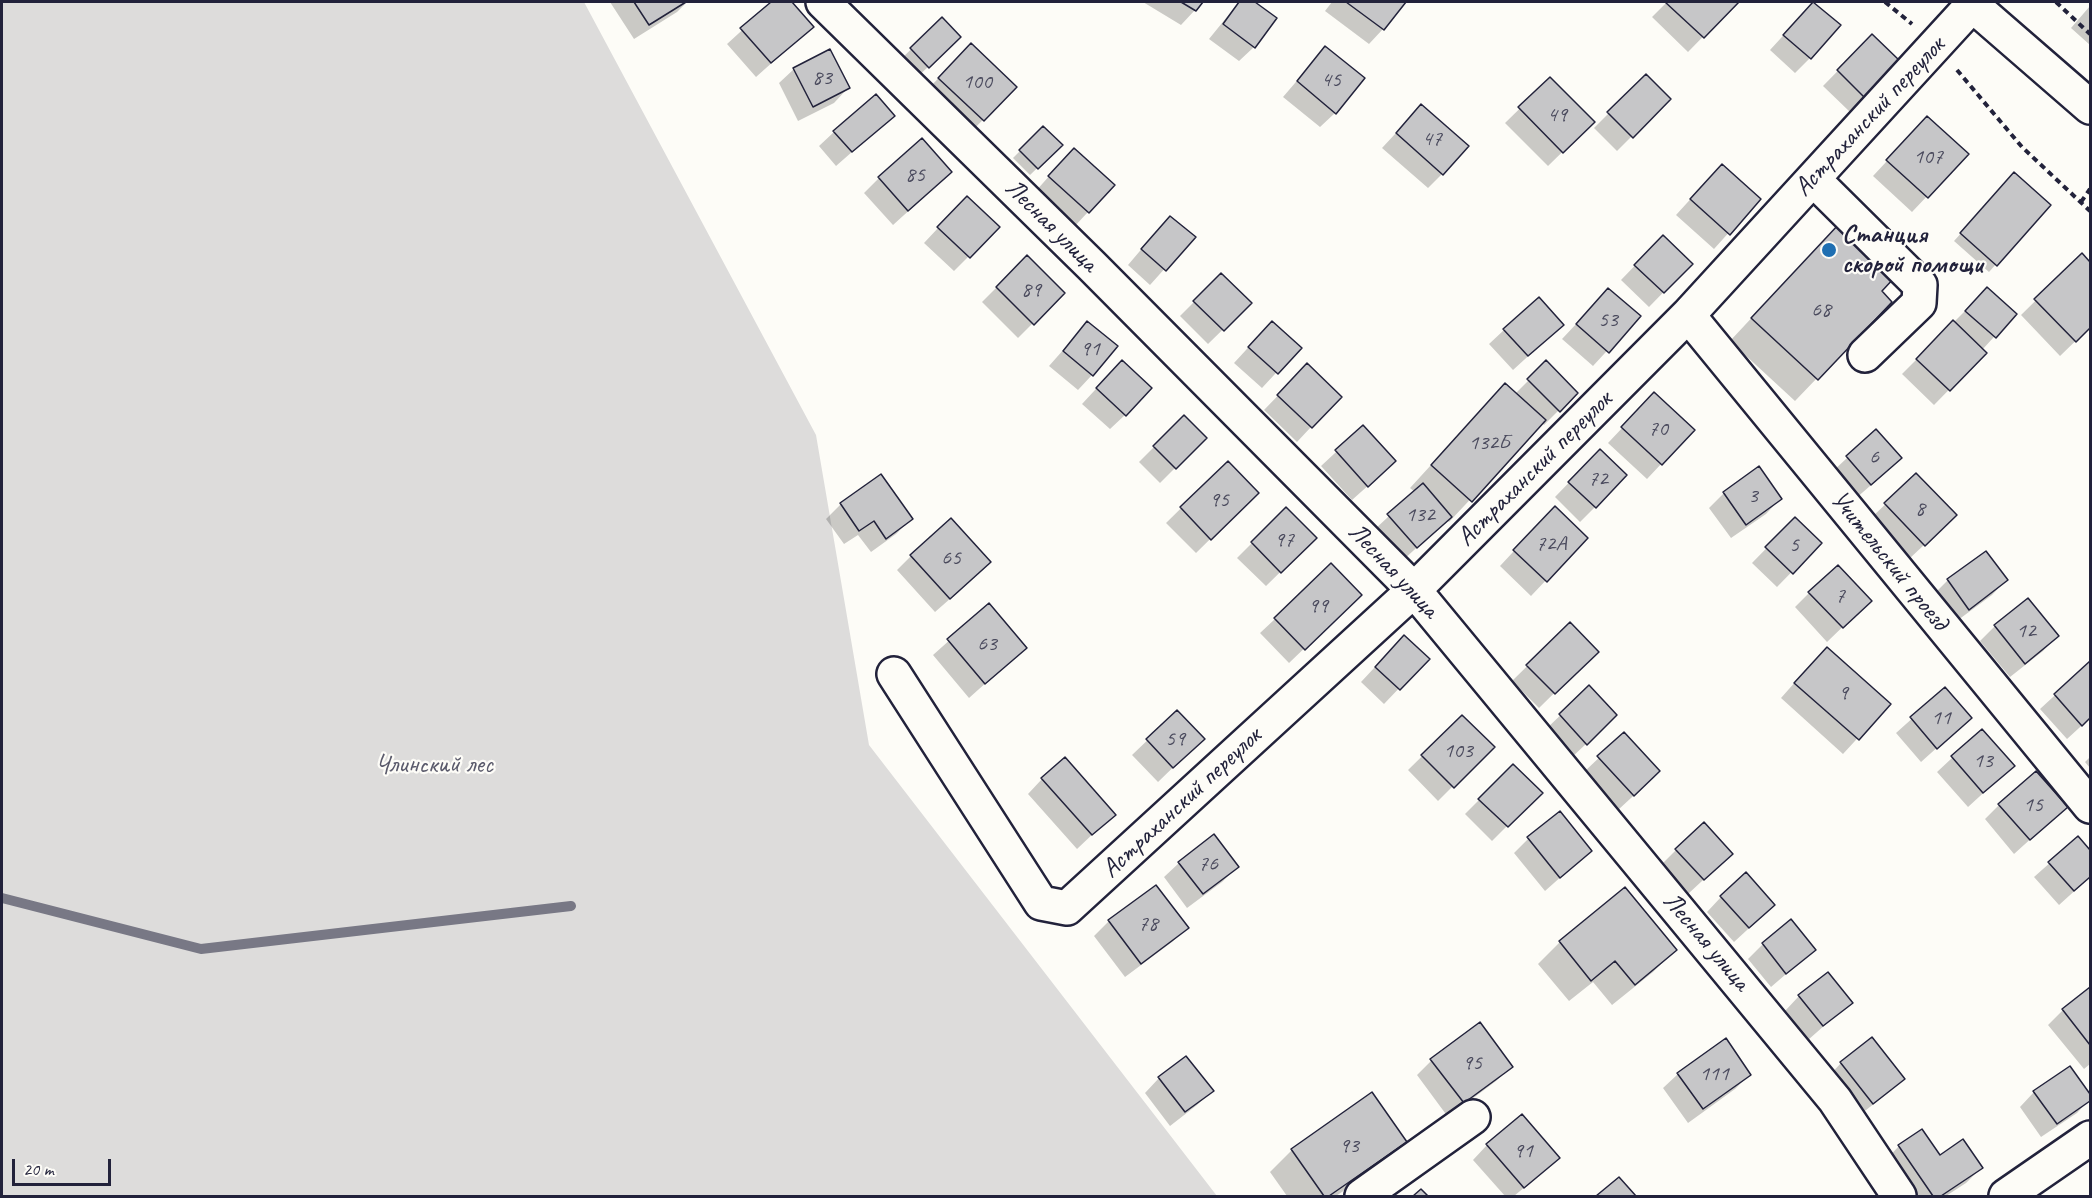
<!DOCTYPE html>
<html>
<head>
<meta charset="utf-8">
<style>
	body { margin:0 }
	#map { position:relative; width:2092px; height:1198px; overflow:hidden; background:#fdfcf7; font-family:Caveat,sans-serif }
	canvas { display:block }
	.frame { position:absolute; inset:0; border:3px solid #22223b; pointer-events:none }
	.scale { position:absolute; left:12px; top:1159px; width:99px; height:27px; box-sizing:border-box; border:3px solid #22223b; border-top:0; padding-left:8px; font-size:18px; line-height:21px; white-space:nowrap; color:#22223b; -webkit-text-stroke:4px #fdfcf7; paint-order:stroke }
</style>
</head>
<body>
<div id="map">
<canvas width="2092" height="1198"></canvas>
<div class="frame"></div>
<div class="scale">20 m</div>
</div>
<script>
const ctx = document.querySelector('canvas').getContext('2d');
ctx.lineJoin = 'round';
function fillPath(path, color) { ctx.fillStyle = color; ctx.fill(path, 'evenodd'); }
function stroke(path, color, width, dash) { ctx.strokeStyle = color; ctx.lineWidth = width; ctx.lineCap = dash ? 'butt' : 'round'; ctx.setLineDash(dash || []); ctx.stroke(path); }
function drawText(font, color, halo, rows, align = 'center') {
  ctx.font = font + ' Caveat,sans-serif'; ctx.lineWidth = 4.5; ctx.setLineDash([]); ctx.textBaseline = 'middle'; ctx.strokeStyle = halo; ctx.fillStyle = color; for (const [text, x, y, turn = 0] of rows) {
    ctx.save(); ctx.translate(x, y); ctx.rotate((+turn || 0) * Math.PI / 180); ctx.textAlign = isNaN(turn) ? turn : align; if (halo) ctx.strokeText(text, 0, 0); ctx.fillText(text, 0, 0); ctx.restore();
  }
}
const green = new Path2D(`
	M2,2H584L816,435L869,745L1217,1196H2Z`);
const shadow = new Path2D(`
	M610,2H687L677,12L634,39Z
	M773,2H790L812,27L756,77L727,44Z
	M1143,2H1201L1195,10L1181,25Z
	M1239,2H1252L1275,18L1254,47L1239,61L1209,39Z
	M1332,2H1404L1383,29L1369,44L1325,11Z
	M1667,2H1737L1688,52L1652,17Z
	M1813,3L1810,58L1795,73L1770,50Z
	M2090,6V45L2071,28Z
	M942,19L945,51L913,81L896,64Z
	M1872,36L1864,97L1850,112L1823,86Z
	M971,45L1015,87L968,135L924,93Z
	M1325,48L1335,113L1320,127L1283,97Z
	M794,69L848,88L834,103L798,121L779,83Z
	M1646,76L1669,99L1617,151L1594,128Z
	M1550,79L1593,122L1548,166L1505,123Z
	M1421,106L1442,174L1428,188L1382,148Z
	M893,116L836,166L819,146L834,132Z
	M1043,128L1061,145L1030,175L1013,158Z
	M1913,133L1967,154L1912,212L1873,176Z
	M1059,165L1088,212L1074,227L1035,192Z
	M879,178L935,187L893,225L864,193Z
	M1707,181L1759,199L1714,249L1676,215Z
	M2008,181L2049,205L1989,272L1954,241Z
	M953,212L998,227L954,271L924,243Z
	M1156,232L1193,237L1150,285L1128,265Z
	M1817,248L1880,291L1890,302L1795,401L1730,341Z
	M1648,252L1691,264L1649,307L1621,280Z
	M2082,255L2090,264V327L2060,356L2021,315Z
	M1027,257L1063,293L1018,338L982,302Z
	M1221,275L1250,303L1208,344L1180,316Z
	M1608,290L1639,316L1593,366L1562,339Z
	M1972,304L2015,314L1982,350L1985,353L1934,405L1902,374Z
	M1087,323L1092,375L1078,390L1049,366Z
	M1504,330L1547,339L1513,370L1489,344Z
	M1257,338L1299,348L1262,388L1234,363Z
	M1546,363L1576,393L1544,425L1542,423L1449,522L1447,520L1402,561L1374,530L1415,492L1410,488L1484,407L1515,394Z
	M1107,377L1125,415L1110,429L1082,404Z
	M1293,380L1311,427L1297,442L1264,410Z
	M1640,409L1693,430L1647,479L1608,443Z
	M1184,417L1205,438L1160,483L1139,462Z
	M1363,427L1380,475L1352,500L1321,466Z
	M1876,431L1885,473L1855,499L1832,472Z
	M1227,463L1257,493L1196,553L1166,523Z
	M1585,466L1595,507L1580,522L1555,497Z
	M1916,475L1940,530L1909,559L1870,519Z
	M881,476L911,519L896,534L871,552L858,535L844,544L826,519L841,504Z
	M1724,493L1780,499L1766,514L1731,538L1709,508Z
	M1286,509L1315,538L1266,586L1237,558Z
	M1795,519L1820,543L1777,587L1752,563Z
	M1540,523L1586,538L1531,596L1500,566Z
	M911,556L975,577L935,612L897,570Z
	M1948,580H2006L1992,595L1954,623L1933,595Z
	M1809,593L1855,615L1827,642L1795,607Z
	M1360,595L1289,663L1260,633L1275,619Z
	M2028,600L2057,636L2043,651L2010,677L1980,641L1995,626Z
	M989,605L1025,648L969,698L933,655Z
	M1570,624L1596,652L1539,708L1512,681Z
	M1389,652L1427,659L1384,704L1361,682Z
	M1812,663L1889,704L1843,754L1781,698Z
	M2090,663V718L2067,739L2040,709Z
	M1589,688L1601,730L1571,758L1545,730Z
	M1945,689L1970,718L1921,762L1896,733Z
	M1177,712L1188,753L1158,782L1132,755Z
	M1462,717L1492,747L1438,801L1408,770Z
	M1981,731L2013,766L1968,807L1937,772Z
	M1624,734L1644,786L1618,810L1584,772Z
	M2090,757V768L2085,762Z
	M1513,766L1540,793L1492,841L1465,814Z
	M1042,779L1114,814L1077,849L1028,794Z
	M1999,805L2066,807L2014,854L1985,819Z
	M2078,838L2090,853V877L2059,905L2034,877Z
	M1528,839L1590,851L1545,891L1514,853Z
	M1676,850L1716,868L1688,894L1661,865Z
	M1179,863L1237,867L1222,882L1187,908L1164,877Z
	M1156,887L1187,928L1172,942L1125,977L1094,936L1109,921Z
	M1624,889L1675,950L1653,972L1612,1005L1593,982L1569,1001L1538,964L1560,942Z
	M1721,897L1759,919L1734,942L1707,912Z
	M1763,944L1814,950L1771,987L1748,959Z
	M2090,989V1064L2084,1069L2048,1025L2063,1010Z
	M1799,996L1850,1003L1808,1040L1785,1011Z
	M1431,1061L1511,1067L1496,1081L1448,1117L1417,1075Z
	M1841,1063L1903,1079L1888,1093L1857,1117L1827,1078Z
	M2070,1068L2090,1099L2077,1113L2041,1137L2020,1107L2034,1092Z
	M1678,1074H1750L1735,1089L1688,1123L1663,1088Z
	M1159,1078L1212,1091L1197,1105L1170,1126L1145,1093Z
	M1371,1094L1405,1142L1383,1164L1336,1196H1287L1270,1172L1292,1150Z
	M1487,1145L1543,1172L1514,1196H1505L1473,1160Z
	M1899,1146L1981,1168L1966,1183L1946,1196H1909L1885,1161Z`);
const stream = new Path2D(`
	M2,898L201,949L571,906`);
const building = new Path2D(`
	M634,2H686L649,25Z
	M771,2H792L814,27L771,63L740,28Z
	M1181,2H1203L1196,11Z
	M1239,2H1255L1277,18L1255,48L1223,24Z
	M1346,2H1406L1384,30Z
	M1665,2H1739L1704,38Z
	M1813,2L1841,25L1811,59L1783,35Z
	M942,17L961,37L929,68L910,48Z
	M1872,34L1900,61L1865,98L1837,70Z
	M971,43L1017,87L984,121L938,78Z
	M1325,46L1365,78L1336,114L1297,81Z
	M830,49L850,88L813,107L793,68Z
	M1646,74L1671,99L1633,138L1607,112Z
	M1550,77L1595,122L1563,153L1518,107Z
	M876,94L895,116L852,152L833,131Z
	M1421,104L1469,146L1443,175L1396,133Z
	M1927,116L1969,154L1928,198L1886,160Z
	M1043,126L1063,145L1038,169L1019,150Z
	M922,138L952,172L908,211L878,177Z
	M1074,148L1115,185L1089,213L1048,176Z
	M1722,164L1761,199L1730,235L1690,199Z
	M2014,172L2051,205L1997,266L1960,233Z
	M967,196L1000,227L970,258L937,227Z
	M1170,216L1196,237L1166,271L1141,249Z
	M1839,224L1895,277L1882,291L1892,302L1818,380L1751,318Z
	M1663,235L1693,264L1664,293L1634,265Z
	M2082,253L2090,262V328L2076,342L2034,299Z
	M1027,255L1065,293L1034,325L996,287Z
	M1221,273L1252,303L1224,331L1193,301Z
	M1987,287L2017,314L1996,338L1965,311Z
	M1608,288L1641,316L1609,353L1576,324Z
	M1539,297L1564,325L1528,356L1503,329Z
	M1953,320L1987,353L1950,391L1916,359Z
	M1087,321L1118,346L1093,376L1063,351Z
	M1272,321L1302,348L1278,374L1248,347Z
	M1122,360L1152,388L1126,416L1096,388Z
	M1546,360L1578,393L1560,412L1527,379Z
	M1307,363L1342,397L1312,428L1277,395Z
	M1505,383L1546,420L1472,502L1431,465Z
	M1654,392L1695,430L1662,465L1621,427Z
	M1184,415L1207,438L1176,469L1153,446Z
	M1363,425L1396,461L1368,487L1335,450Z
	M1876,429L1902,458L1871,485L1846,456Z
	M1600,449L1627,475L1596,508L1568,482Z
	M1228,461L1259,493L1211,540L1180,507Z
	M1759,466L1782,499L1746,525L1723,492Z
	M1916,473L1957,515L1925,546L1884,503Z
	M881,474L913,519L886,539L874,521L859,531L840,503Z
	M1423,483L1452,517L1417,548L1387,514Z
	M1555,506L1588,538L1547,582L1513,550Z
	M1286,507L1317,538L1281,573L1251,542Z
	M1795,517L1822,543L1793,574L1765,547Z
	M951,518L991,562L950,599L910,555Z
	M1986,551L2008,580L1969,610L1947,579Z
	M1331,563L1362,595L1305,650L1274,618Z
	M1838,565L1872,601L1843,628L1808,592Z
	M2028,598L2059,636L2025,664L1994,625Z
	M989,603L1027,648L985,684L947,639Z
	M1570,622L1599,652L1555,694L1526,665Z
	M1404,635L1430,659L1400,690L1375,667Z
	M1827,647L1891,704L1859,740L1794,683Z
	M2090,661V718L2082,726L2054,694Z
	M1589,685L1617,715L1587,745L1559,714Z
	M1945,687L1972,718L1937,749L1910,717Z
	M1177,710L1205,739L1173,768L1146,739Z
	M1462,715L1495,747L1454,788L1421,755Z
	M1982,729L2015,766L1983,793L1951,756Z
	M1624,732L1660,771L1634,796L1597,756Z
	M1065,757L1116,815L1092,835L1041,778Z
	M1513,764L1543,793L1508,827L1478,799Z
	M2036,771L2068,807L2030,840L1998,804Z
	M1560,811L1592,851L1560,878L1527,837Z
	M1704,822L1733,854L1704,880L1675,849Z
	M1214,834L1239,867L1203,894L1178,862Z
	M2078,836L2090,850V877L2074,891L2048,862Z
	M1746,872L1775,905L1749,928L1720,896Z
	M1156,885L1189,928L1141,964L1108,920Z
	M1625,887L1677,950L1635,985L1615,961L1591,981L1559,941Z
	M1791,919L1816,950L1786,974L1762,943Z
	M1828,972L1853,1003L1823,1026L1798,995Z
	M2090,987V1045L2062,1009Z
	M1480,1022L1513,1067L1464,1103L1430,1059Z
	M1872,1037L1905,1079L1873,1104L1840,1062Z
	M1726,1038L1751,1075L1703,1109L1677,1073Z
	M1186,1056L1214,1091L1185,1112L1158,1077Z
	M2070,1066L2090,1094V1101L2057,1124L2033,1091Z
	M1372,1092L1407,1142L1329,1196H1324L1291,1149Z
	M1522,1114L1560,1158L1524,1188L1486,1144Z
	M1922,1129L1940,1155L1963,1139L1983,1168L1941,1196H1933L1898,1145Z
	M1619,1177L1636,1196H1596Z
	M1421,1189L1428,1196H1413Z`);
const path = new Path2D(`
	M1885,2L1912,24
	M2056,2L2090,34
	M1957,70L2022,147L2090,211
	M2081,202L2090,189`);
const minor = new Path2D(`
	M823,2L1092,266L1414,590L1835,1100L1899,1196
	M1813,179L1920,285L1919,303L1865,355
	M1688,315L2090,806
	M894,674L1041,903L1067,908L1414,590L1688,315L1975,2
	M1362,1196L1473,1117
	M2006,1196L2090,1138`);
const major = new Path2D(`
	M1969,2L2090,107`);
const markers = [
	[1829,250,8,"#1f6fb2"]
];
const numberNames = [
	["83",822,78],
	["45",1331,80],
	["100",977,82],
	["49",1557,115],
	["47",1432,139],
	["107",1928,157],
	["85",915,175],
	["89",1031,290],
	["68",1821,310],
	["53",1608,320],
	["91",1090,349],
	["70",1658,429],
	["132Б",1489,443],
	["6",1874,457],
	["72",1598,479],
	["3",1753,496],
	["95",1219,500],
	["8",1920,509],
	["132",1420,515],
	["97",1284,540],
	["72А",1551,544],
	["5",1794,545],
	["65",951,558],
	["7",1840,596],
	["99",1318,606],
	["12",2026,631],
	["63",987,644],
	["9",1843,693],
	["11",1941,718],
	["59",1175,739],
	["103",1458,751],
	["13",1983,761],
	["15",2033,805],
	["76",1208,864],
	["78",1148,924],
	["95",1472,1063],
	["111",1714,1074],
	["93",1349,1146],
	["91",1523,1151]
];
const streetNames = [
	["Астраханский переулок",1870,117,-47],
	["Лесная улица",1051,226,45],
	["Астраханский переулок",1535,469,-45],
	["Учительский проезд",1889,561,51],
	["Лесная улица",1393,571,47],
	["Астраханский переулок",1182,803,-43],
	["Лесная улица",1706,942,50]
];
const poiNames = [
	["Станция",1842,235],
	["скорой помощи",1842,265]
];
const parkNames = [
	["Члинский лес",434,765]
];
fillPath(green, '#dddcdb');
fillPath(shadow, '#0003');
stroke(stream, '#787885', 10);
fillPath(building, '#c6c6c8');
stroke(building, '#22223b', 1.5);
stroke(minor, '#22223b', 38);
stroke(major, '#22223b', 38);
stroke(path, '#22223b', 4, [6, 4.5]);
stroke(minor, '#fdfcf7', 33);
stroke(major, '#fdfcf7', 33);
for (const [x, y, r, color] of markers) { const dot = new Path2D(); dot.arc(x, y, r, 0, 2 * Math.PI); ctx.fillStyle = color; ctx.fill(dot); stroke(dot, '#fdfcf7', 2); }
drawText('22px', '#4b4b5e', null, numberNames);
drawText('26px', '#22223b', '#fdfcf7', streetNames);
drawText('bold 26px', '#22223b', '#fdfcf7', poiNames, 'left');
drawText('26px', '#5a5a6b', '#fdfcf7', parkNames);
</script>
</body>
</html>
